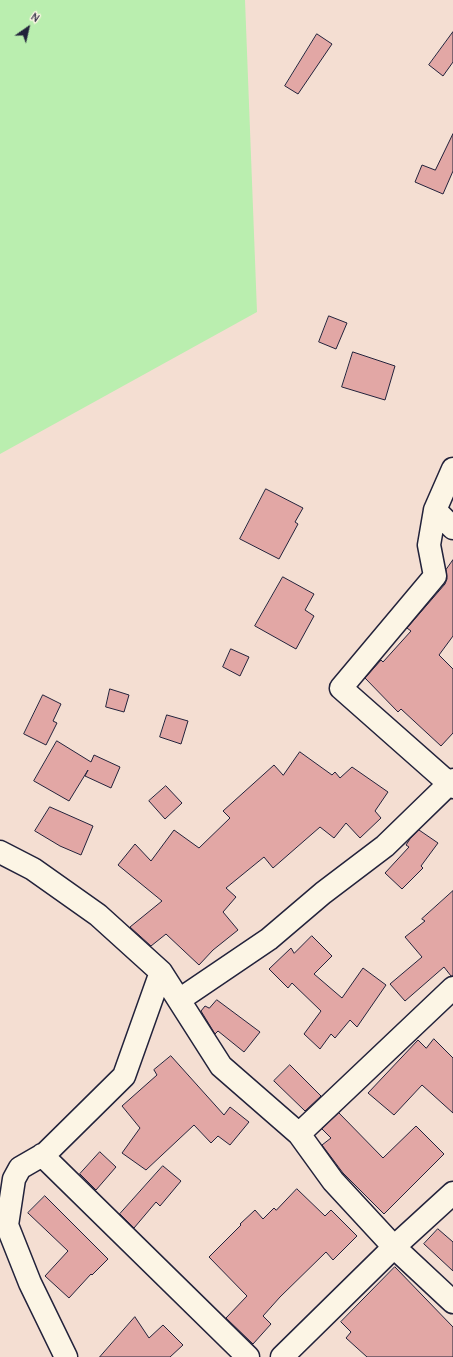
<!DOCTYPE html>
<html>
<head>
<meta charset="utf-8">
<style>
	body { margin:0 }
	#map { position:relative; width:453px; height:1357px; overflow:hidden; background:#f4ded2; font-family:"Comic Neue",sans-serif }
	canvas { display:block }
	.north { position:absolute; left:8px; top:8px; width:40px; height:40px; -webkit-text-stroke:3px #fcf5e5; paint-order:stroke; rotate:34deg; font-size:11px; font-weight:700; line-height:16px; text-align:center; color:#22223b }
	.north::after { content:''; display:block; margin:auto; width:14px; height:18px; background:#22223b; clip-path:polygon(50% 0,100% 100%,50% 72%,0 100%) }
</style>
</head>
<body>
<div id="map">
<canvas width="453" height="1357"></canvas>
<div class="north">N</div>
</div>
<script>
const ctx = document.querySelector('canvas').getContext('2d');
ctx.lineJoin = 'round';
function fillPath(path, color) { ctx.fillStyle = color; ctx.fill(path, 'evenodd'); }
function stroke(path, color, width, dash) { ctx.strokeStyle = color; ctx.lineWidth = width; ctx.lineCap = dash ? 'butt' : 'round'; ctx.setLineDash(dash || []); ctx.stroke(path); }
const green = new Path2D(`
	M0,0H245L257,312L0,454Z`);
const building = new Path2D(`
	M453,32V62L443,76L429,65Z
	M317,34L332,44L298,94L285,86Z
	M453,134V171L443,194L415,182L422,165L435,170Z
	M329,316L347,323L336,349L319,342Z
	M353,352L395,366L385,400L342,387Z
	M266,489L303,508L295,522L298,524L279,559L240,539Z
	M453,560V636L439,655L453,669V733L441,746L401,709L398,712L365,678L381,660L383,662L411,631L407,628L445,584L447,579L446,570Z
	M283,577L314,594L305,610L314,616L296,649L255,626Z
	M231,649L249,657L240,676L223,667Z
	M110,689L129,695L124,712L106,707Z
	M43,695L61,704L53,721L57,723L46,745L24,734Z
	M167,715L188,721L181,744L160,737Z
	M57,741L91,762L94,755L120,767L111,788L85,776L88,770L69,801L34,781Z
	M300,752L332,775L335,772L340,778L352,767L388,792L375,811L381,818L360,838L346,823L334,838L320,827L273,868L264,857L226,888L236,897L223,912L238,930L213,950L199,965L166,934L151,946L130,927L162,901L118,865L135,844L151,861L174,830L199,848L230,818L223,811L274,765L283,775Z
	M166,786L182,803L165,819L149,801Z
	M50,807L93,826L81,855L60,846L35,831Z
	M419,830L438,843L421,866L423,868L402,889L385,873L409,847L406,845L410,839Z
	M453,891V976H451L444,967L405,1001L390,984L422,957L405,937L425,921L422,919Z
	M312,936L332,956L314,974L342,998L363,968L386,985L357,1027L350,1020L335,1038L331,1034L320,1049L304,1034L321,1011L292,983L288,988L269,969L291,948L294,953Z
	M217,1000L260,1032L244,1052L218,1031L215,1034L201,1011L205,1006L209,1008Z
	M434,1039L453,1058V1113L422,1085L394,1115L368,1093L418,1040L426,1048Z
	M171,1056L224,1115L230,1107L249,1122L230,1145L218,1136L211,1143L194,1125L146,1170L122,1153L140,1128L122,1106L157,1075L154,1070Z
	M290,1065L321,1096L305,1111L274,1081Z
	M339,1113L383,1158L416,1126L444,1154L384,1214L343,1173L322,1145L331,1138L322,1129Z
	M100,1152L116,1167L96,1190L80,1174Z
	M163,1166L181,1181L160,1206L156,1202L134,1228L120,1214Z
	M297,1189L325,1216L331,1210L357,1236L333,1260L326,1252L280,1297L263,1316L271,1324L253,1344L226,1318L247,1296L209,1257L241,1225L240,1224L255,1210L263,1219L274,1208L276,1210Z
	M45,1196L108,1259L92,1275L91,1274L69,1298L45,1276L68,1251L28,1213Z
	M438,1229L453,1242V1271L424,1244Z
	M395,1267L453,1327V1357H367L346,1338L351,1332L341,1322Z
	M135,1317L149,1338L163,1325L183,1345L170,1357H100Z`);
const minor = new Path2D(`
	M453,469L435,510L429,545L435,576L341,688L453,787
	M435,510L453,528
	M0,852L33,869L98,915L161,972L221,1066L299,1134L333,1181L394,1247L453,1302
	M179,1000L269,939L323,893L385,846L453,780
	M299,1134L453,988
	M42,1155L248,1357
	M66,1357L30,1283L7,1225L14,1179L20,1168L46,1153L124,1076L161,972
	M282,1357L394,1247L453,1193`);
fillPath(green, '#baeeaf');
fillPath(building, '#e2a7a5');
stroke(building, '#22223b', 1);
stroke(minor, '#22223b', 25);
stroke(minor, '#fcf5e5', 22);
</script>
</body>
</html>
